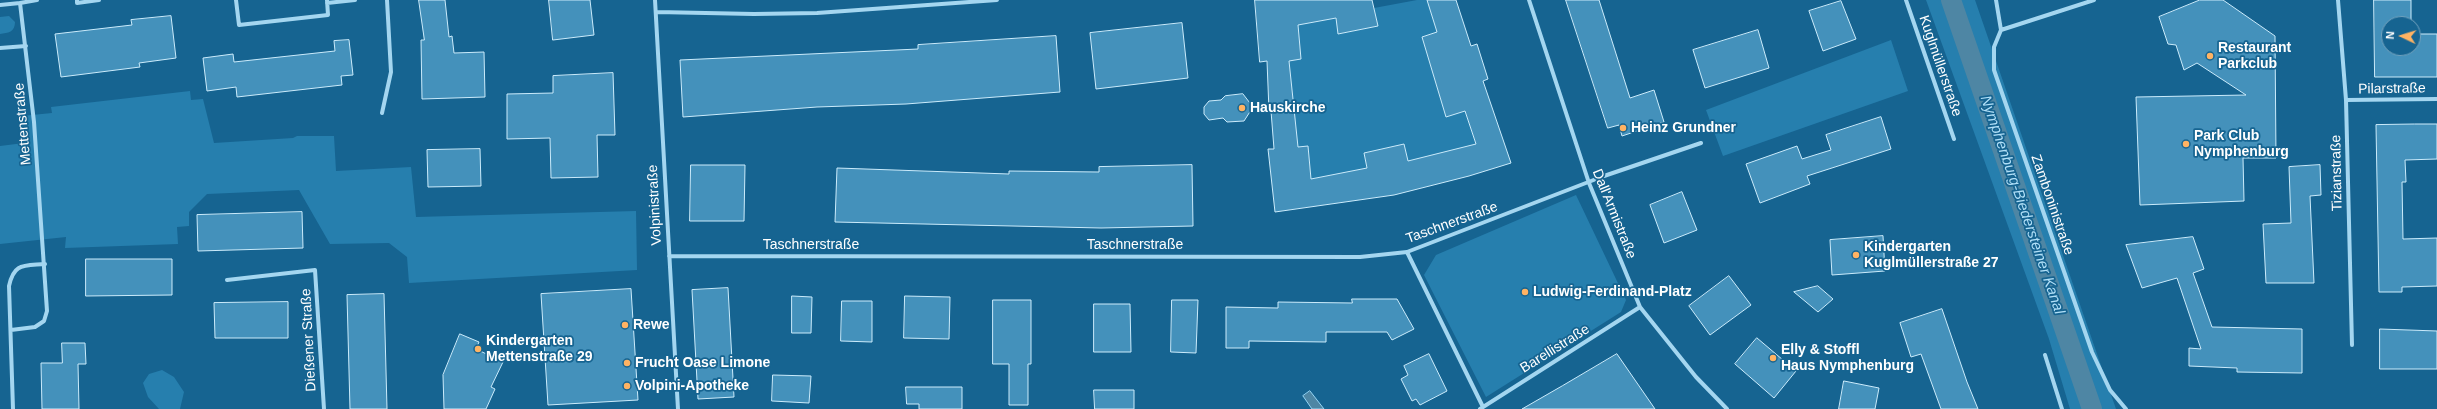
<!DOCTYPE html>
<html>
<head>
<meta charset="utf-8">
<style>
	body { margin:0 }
	#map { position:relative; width:2437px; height:409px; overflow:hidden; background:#166491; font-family:Arial,sans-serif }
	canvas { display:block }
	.north { position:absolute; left:2381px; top:16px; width:40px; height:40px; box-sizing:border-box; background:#166491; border:1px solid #73a2bd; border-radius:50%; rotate:274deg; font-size:11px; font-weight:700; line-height:16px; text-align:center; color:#fff }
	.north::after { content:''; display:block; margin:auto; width:14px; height:18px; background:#ffb363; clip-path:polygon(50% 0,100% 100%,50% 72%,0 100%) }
</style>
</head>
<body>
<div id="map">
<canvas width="2437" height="409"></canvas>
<div class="north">N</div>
</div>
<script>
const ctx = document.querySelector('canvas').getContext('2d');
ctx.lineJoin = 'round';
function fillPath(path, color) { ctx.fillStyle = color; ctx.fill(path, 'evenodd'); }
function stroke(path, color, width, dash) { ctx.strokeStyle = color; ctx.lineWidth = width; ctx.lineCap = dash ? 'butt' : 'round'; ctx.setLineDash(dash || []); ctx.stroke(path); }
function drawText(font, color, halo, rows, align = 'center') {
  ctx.font = font + ' Arial,sans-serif'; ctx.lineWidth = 3.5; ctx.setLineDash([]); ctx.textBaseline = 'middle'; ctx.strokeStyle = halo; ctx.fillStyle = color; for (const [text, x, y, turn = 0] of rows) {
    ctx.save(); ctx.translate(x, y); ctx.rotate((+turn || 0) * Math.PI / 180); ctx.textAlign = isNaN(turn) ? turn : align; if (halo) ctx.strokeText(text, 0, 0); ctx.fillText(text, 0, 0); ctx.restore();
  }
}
const green = new Path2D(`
	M1417,0H1427L1437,32L1422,37L1446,117L1465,111L1476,144L1408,161L1404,144L1364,153L1367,168L1311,179L1308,146L1298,147L1289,61L1301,59L1298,25L1336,18L1339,34L1378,26L1374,8Z
	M1926,0H1975L2116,409H2070L2049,339Z
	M9,16L15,22C15,32 8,33 0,34V17Z
	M1891,40L1908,91L1723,156L1706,110Z
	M190,91L191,100L203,99L214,143L293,138L297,136H334L336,171L411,167L416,217L636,211L637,270L409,283L407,257L389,243L330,244L299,190L207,194L189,212V226L177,227L178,244L65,248L66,237L0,244V146L24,143L22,116L52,113L51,107Z
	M1576,195L1626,300L1621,312L1486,397L1424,275L1436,255Z
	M162,370L174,377L184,392L180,409H159L148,397L143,383L149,374Z`);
const water = new Path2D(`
	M1310,391L1324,409H1312L1303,396Z`);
const canal = new Path2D(`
	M1951,0L2092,409`);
const building = new Path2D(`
	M419,0H445L449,37L452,36L454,53L484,52L485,97L422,99L421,40H424Z
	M549,0H590L594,35L553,40Z
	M1255,0H1372L1378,26L1338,34L1336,18L1298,25L1301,59L1289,61L1298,147L1308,146L1311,179L1367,168L1364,153L1404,144L1408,161L1476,144L1465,111L1446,117L1422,37L1437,32L1427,0H1456L1471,46L1477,44L1488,79L1483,81L1511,163L1469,176L1394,195L1275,212L1268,149H1274L1271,111H1269L1267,61L1260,62Z
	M1566,0H1599L1630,98L1654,90L1664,122L1622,136L1619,125L1608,128Z
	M2200,0H2223L2275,36L2276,158H2243L2244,201L2140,205L2136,97L2246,95L2197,63L2184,70L2176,45L2168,44L2159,17Z
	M2374,0H2411V24H2389V48H2413V34H2437V77H2375Z
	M1841,1L1856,39L1823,51L1809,11Z
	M171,16L176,58L139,63L140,67L61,77L55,34L132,25L131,20Z
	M1182,23L1188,78L1096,89L1090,33Z
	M1758,30L1769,68L1705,88L1693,50Z
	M1056,36L1060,92L906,104L817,107L683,117L680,60L918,49V45Z
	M349,40L353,75L341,76L342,85L237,97L236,87L207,91L203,58L233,54L234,62L335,51L334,41Z
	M613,73L615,135H597L598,177L551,178L550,138L507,139V94L553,93V76Z
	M1243,94L1253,107L1244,121L1227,122L1223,118L1209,120L1204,114V107L1209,101L1221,100L1225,96Z
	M1881,117L1891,149L1807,176L1810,184L1760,203L1746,164L1797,146L1802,159L1831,150L1826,135Z
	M2415,124H2437V159L2405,160L2406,182H2402L2403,239L2437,238V286L2402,287V292H2379L2376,125Z
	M480,149L481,186L428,187L427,150Z
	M691,165H745L744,221H690Z
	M1192,165L1193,226L1101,228L835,222L837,168L1009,174V171L1099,172V167Z
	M2320,165L2321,195L2310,196L2314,283H2266L2263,224L2291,223L2289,167Z
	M1682,192L1697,230L1664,243L1650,205Z
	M302,212L303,248L198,251L197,215Z
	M1883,236L1885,271L1832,275L1830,240Z
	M2193,237L2204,269L2193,273L2212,327L2302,329V373L2237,372V368L2189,366V348L2201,349L2177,278L2142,288L2126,245Z
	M86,259H172V295L86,296Z
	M1729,276L1751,305L1710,335L1689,306Z
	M1818,286L1833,299L1818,312L1794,292Z
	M728,288L734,397L698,399L692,290Z
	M631,289L638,400L548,405L541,294Z
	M384,294L387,409H350L347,295Z
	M792,296L812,297L811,333H792Z
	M905,296L950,297L949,339L904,338Z
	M1352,299H1397L1414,329L1392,340L1387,332H1326V342L1249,341V348H1226V307L1278,308V302L1352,303Z
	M993,300H1031V364H1028V405H1009V364H993Z
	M1172,300H1198L1196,353L1171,352Z
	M842,301H872V342L841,341Z
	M288,302V338H215L214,303Z
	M1094,304H1130L1131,352H1094Z
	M1942,309L1967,382L1978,409H1941L1921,354L1911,357L1900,323Z
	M2380,329L2437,331V369H2380Z
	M460,334L479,342L476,349L503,362L491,387L495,389L486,409H444L443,375Z
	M1757,338L1796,371L1774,398L1735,364Z
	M62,343H85L86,364H78L79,409H42L41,363H62Z
	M1429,354L1447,391L1420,405L1416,399L1412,401L1401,379L1408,375L1404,366Z
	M1617,354L1655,409H1522L1562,386Z
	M773,375L811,376L809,403L772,401Z
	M1844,381L1879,388L1875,409H1839Z
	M906,387H962V409H919V404H907Z
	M1094,390H1134V409H1095Z`);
const minor = new Path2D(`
	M77,0V3L99,0
	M236,0L239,25L328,15L327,0
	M655,0L678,409
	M1529,0L1589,183L1640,307L1696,377L1727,409
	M1906,0L1954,139
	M1996,0L2001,30L1994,47V70L2092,352L2110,390L2126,409
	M2338,0L2346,100L2352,345
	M20,3L37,0
	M327,3L355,0
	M0,5L20,3L34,122L47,311L44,321L35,327L11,330
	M657,12L754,14L817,13L997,0
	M2001,30L2094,0
	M0,48L26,46
	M2346,100L2437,99
	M382,113L391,72L387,0
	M1407,252L1483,407
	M669,256L1360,257L1407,252L1604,176L1701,143
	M227,280L315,270L324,409
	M2045,355L2062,409
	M13,409L9,286C14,263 23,266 45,264
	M1480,409L1640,307`);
const markers = [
	[2210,56,4,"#ffb363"],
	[1242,108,4,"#ffb363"],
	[1623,128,4,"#ffb363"],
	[2186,144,4,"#ffb363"],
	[1856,255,4,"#ffb363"],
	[1525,292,4,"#ffb363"],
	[625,325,4,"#ffb363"],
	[478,349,4,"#ffb363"],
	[1773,358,4,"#ffb363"],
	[627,363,4,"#ffb363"],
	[627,386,4,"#ffb363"]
];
const poiNames = [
	["Restaurant",2218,48],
	["Parkclub",2218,64],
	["Hauskirche",1250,108],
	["Heinz Grundner",1631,128],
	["Park Club",2194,136],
	["Nymphenburg",2194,152],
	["Kindergarten",1864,247],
	["Kuglmüllerstraße 27",1864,263],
	["Ludwig-Ferdinand-Platz",1533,292],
	["Rewe",633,325],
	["Kindergarten",486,341],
	["Mettenstraße 29",486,357],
	["Elly & Stoffl",1781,350],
	["Haus Nymphenburg",1781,366],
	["Frucht Oase Limone",635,363],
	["Volpini-Apotheke",635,386]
];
const streetNames = [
	["Kuglmüllerstraße",1940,66,71],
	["Pilarstraße",2392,89,-1],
	["Mettenstraße",23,124,-95],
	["Tizianstraße",2337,173,-91],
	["Volpinistraße",655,205,-93],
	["Zamboninistraße",2052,205,71],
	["Dall'Armistraße",1614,214,68],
	["Taschnerstraße",1452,223,-20],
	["Taschnerstraße",811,245],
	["Taschnerstraße",1135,245],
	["Dießener Straße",309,340,-93],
	["Barellistraße",1555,349,-32]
];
const waterNames = [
	["Nymphenburg-Biedersteiner Kanal",2022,205,71]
];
fillPath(green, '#267fae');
fillPath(water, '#4e86a4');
stroke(water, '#96d4f3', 1);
stroke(canal, '#4e86a4', 20);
fillPath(building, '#4491bb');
stroke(building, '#cbebfb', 1);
stroke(minor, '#a4d6f0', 4);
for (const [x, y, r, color] of markers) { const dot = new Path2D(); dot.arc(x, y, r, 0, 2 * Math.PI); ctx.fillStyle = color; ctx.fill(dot); stroke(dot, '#166491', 1.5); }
drawText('bold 14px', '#fff', '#166491', poiNames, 'left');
drawText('14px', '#fff', '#166491', streetNames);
drawText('italic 15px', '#b0dff7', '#166491', waterNames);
</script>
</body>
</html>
